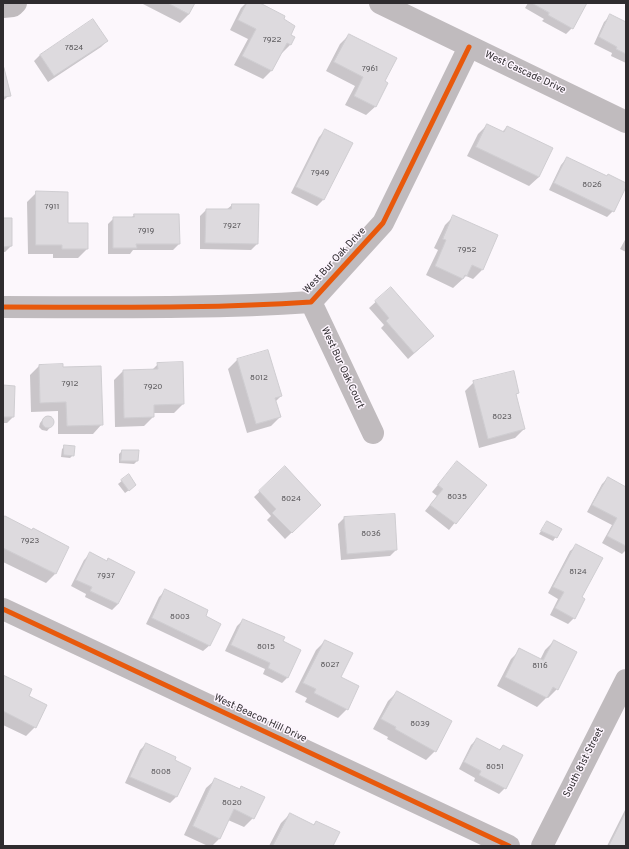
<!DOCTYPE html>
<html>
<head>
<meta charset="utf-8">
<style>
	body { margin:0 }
	#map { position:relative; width:629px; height:849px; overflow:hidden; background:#fcf7fc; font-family:Overpass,sans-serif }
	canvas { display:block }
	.frame { position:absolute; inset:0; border:4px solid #2f2c2f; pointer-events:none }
</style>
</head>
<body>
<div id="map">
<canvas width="629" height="849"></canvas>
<div class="frame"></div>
</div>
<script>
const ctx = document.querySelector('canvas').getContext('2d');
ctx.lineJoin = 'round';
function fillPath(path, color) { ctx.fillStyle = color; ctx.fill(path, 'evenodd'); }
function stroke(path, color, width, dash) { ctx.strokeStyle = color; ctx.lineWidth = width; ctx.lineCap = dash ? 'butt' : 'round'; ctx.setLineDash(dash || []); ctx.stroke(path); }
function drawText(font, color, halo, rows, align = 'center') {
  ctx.font = font + ' Overpass,sans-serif'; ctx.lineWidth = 3; ctx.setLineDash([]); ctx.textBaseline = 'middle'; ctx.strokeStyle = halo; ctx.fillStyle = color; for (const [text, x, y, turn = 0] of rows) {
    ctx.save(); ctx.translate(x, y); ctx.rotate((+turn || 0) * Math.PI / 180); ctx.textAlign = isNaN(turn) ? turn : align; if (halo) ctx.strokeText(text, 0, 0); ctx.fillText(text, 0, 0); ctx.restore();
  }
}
const shadow = new Path2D(`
	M141,3H194L189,14L180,23Z
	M246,3H258L282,20L289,35L294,37L290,45L281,54L272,70L263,79L234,65L248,39L230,30L241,8Z
	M528,3H586L572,28L566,34L542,21L544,19L525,8Z
	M610,16L626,23V63L611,56L612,53L594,44L604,22Z
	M93,20L107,41L101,47L48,82L34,61L40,55Z
	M349,35L376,106L366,115L345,105L355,86L326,71L340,44Z
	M3,70L9,95L3,101Z
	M487,125L502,132L507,127L539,177L529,186L467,156L478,134Z
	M325,131L323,200L317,206L291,193L319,137Z
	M567,158L606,177L626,184L613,211L607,217L549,190L561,165Z
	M37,192L67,224L87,249L78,258H53V254H28L27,202Z
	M232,205L257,244L251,250L200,249V216L206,210H226Z
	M134,215L179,244L173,250H133L130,254H108V224L114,218H131Z
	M454,216L497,236L482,270L473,279L466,276L453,288L426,275L438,250L434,248L445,225Z
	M3,219L11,246L5,252H3Z
	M626,238V252L620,249Z
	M391,288L427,342L408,359L381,328L384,325L369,308Z
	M268,351L281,396L275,402L280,417L271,426L247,433L228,369L237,360Z
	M158,364L183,404L174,413H153V417L144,426L115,427L114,380L123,371H151Z
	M39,366L62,368L102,424L93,434H58V411L31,412L30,375Z
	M474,382L518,393L515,395L524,429L515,438L479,448L465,391Z
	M3,386H14L13,417L7,423H3Z
	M46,416H51L53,420V424L47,431L42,430L39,427L40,423Z
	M65,446L73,455L70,458L61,457L62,449Z
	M122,451L137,461L134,464L119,463V454Z
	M457,462L485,485L449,530L425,511L437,496L432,492Z
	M284,468L320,505L285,539L267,520L271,516L254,497Z
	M128,476L132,488L125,493L118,484Z
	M608,478L626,488V550L622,554L602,543L612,525L587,512L602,484Z
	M5,518L68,547L55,574L46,583L3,562V520Z
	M344,518L396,550L390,556L341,560L338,524Z
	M547,522L561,529L553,541L539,534Z
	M577,545L574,618L568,624L550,615L558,599L548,593L570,551Z
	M90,554L106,562L108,559L118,604L112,610L85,597L86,594L71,586L84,560Z
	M165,591L210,645L203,651L146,624L159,597Z
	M243,620L282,642L288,677L282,683L263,674L265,669L225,651L237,626Z
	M325,641L340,678L347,709L338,718L305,702L307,698L295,692L316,650Z
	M554,641L557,689L548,698L547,697L537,707L497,686L511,659L520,650L540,660L545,650Z
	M3,676L35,727L26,736L3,725Z
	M397,692L435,751L426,760L387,739L388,737L373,729L388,701Z
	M477,739L499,750L503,746L505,788L499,794L474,781L475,778L459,769L471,745Z
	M146,744L174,761L190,768L176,797L170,803L125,783L140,750Z
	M216,779L239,790L241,787L253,818L244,827L228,820L220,838L212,846H208L184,835L206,788Z
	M626,808V846H607Z
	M290,814L313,825L316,822L332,846H269L281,823Z`);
const building = new Path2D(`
	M168,3H195L189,14Z
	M247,3H260L285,16L284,19L295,26L291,35L295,37L291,45L287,43L272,71L242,56L256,29L238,20Z
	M532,3H587L573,29L548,15L549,13Z
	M610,14L626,22V54L616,49L617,47L599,37Z
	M93,19L108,41L54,76L40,55Z
	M349,34L397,58L385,81L388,83L376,107L354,96L363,77L334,62Z
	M4,68L11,96L3,97V69Z
	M487,124L504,132L507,126L553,148L539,177L476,147Z
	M325,129L353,143L324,200L296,187Z
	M567,157L607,176L608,174L626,183V187L614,212L554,183Z
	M36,191L68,192V223H88V249H62V245H36Z
	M232,204H259L258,244L205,243L206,209H231Z
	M134,214H179L180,244H136L137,248H113V217H134Z
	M453,215L498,235L483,270L472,265L467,276L465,275L463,279L435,266L446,240L443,239Z
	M3,218H12V246L3,247Z
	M391,287L434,336L414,353L386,321L389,318L375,301Z
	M268,350L282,396L275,398L281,417L256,424L237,359Z
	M183,362L184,404L154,405V417L124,418L123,370L158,369L157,363Z
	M63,364V367L101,366L103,425L67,426L66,402L40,403L39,365Z
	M514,371L519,393L516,394L525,429L488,439L473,381Z
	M3,385L15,386L14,417H3Z
	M42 422a6 6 0 1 1 12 0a6 6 0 1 1-12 0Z
	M64,445L75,446L74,456L64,455Z
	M122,450H139L138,461H121Z
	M457,461L487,485L456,524L430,505L443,489L438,485Z
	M285,466L321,505L292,533L272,513L276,509L259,491Z
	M129,474L136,485L129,491L121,480Z
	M608,477L626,487V546L607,536L617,518L592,505Z
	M395,514L397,550L347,554L344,517Z
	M5,516L32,530L33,528L69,547L56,574L3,548V520Z
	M547,521L562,529L557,538L541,531Z
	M576,544L603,558L582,597L585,599L575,619L555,608L564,592L553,587Z
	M90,552L107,561L108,558L135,572L118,604L90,591L92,587L76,580Z
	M165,589L208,610L206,616L221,624L210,646L152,618Z
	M243,619L285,637L283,641L301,650L288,678L268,668L270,663L231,645Z
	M325,640L353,653L341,677L359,686L348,710L314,693L316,689L303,683Z
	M554,640L577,652L558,690L553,687L547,698L505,677L519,648L543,660Z
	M3,675L32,689L29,696L47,705L36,728L3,711Z
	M397,691L452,721L436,752L395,729L396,727L381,719Z
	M477,738L500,750L503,745L523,755L506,789L479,775L481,771L464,762Z
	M146,743L176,757L175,760L191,768L177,797L130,777Z
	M215,778L240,789L241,786L265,797L254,819L234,809L220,839L193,826Z
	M626,812V846H609Z
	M290,813L314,825L316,821L340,832L333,846H273Z`);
const street = new Path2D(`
	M380,3L626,122
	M3,7L13,6L16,3
	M311,302L373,433
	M3,307C105,307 208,309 311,302L383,223L469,47
	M3,609L509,846
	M542,846L626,680`);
const cycleway = new Path2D(`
	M3,307C105,307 208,309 311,302L383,223L469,47
	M3,609L509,846`);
const numberNames = [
	["7922",272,40],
	["7824",74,48],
	["7961",370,69],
	["7949",320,173],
	["8026",592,185],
	["7911",52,207],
	["7927",232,226],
	["7919",146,231],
	["7952",467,250],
	["8012",259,378],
	["7912",70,384],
	["7920",153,387],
	["8023",502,417],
	["8035",457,497],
	["8024",291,499],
	["8036",371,534],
	["7923",30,541],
	["8124",578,572],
	["7937",106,576],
	["8003",180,617],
	["8015",266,647],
	["8027",330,665],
	["8116",540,666],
	["8039",420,724],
	["8051",495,767],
	["8008",161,772],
	["8020",232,803]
];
const streetNames = [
	["West Cascade Drive",525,73,25],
	["West Bur Oak Drive",335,261,-47],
	["West Bur Oak Court",342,368,65],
	["West Beacon Hill Drive",260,719,25],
	["South 81st Street",584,763,-63]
];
fillPath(shadow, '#0003');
fillPath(building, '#dddade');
stroke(building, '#cfcdd1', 1);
stroke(street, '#c0bbbe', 22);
stroke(cycleway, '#e8590c', 5);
drawText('8px', '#5a585b', null, numberNames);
drawText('10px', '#2f2c2f', '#fdf5fe', streetNames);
</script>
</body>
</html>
